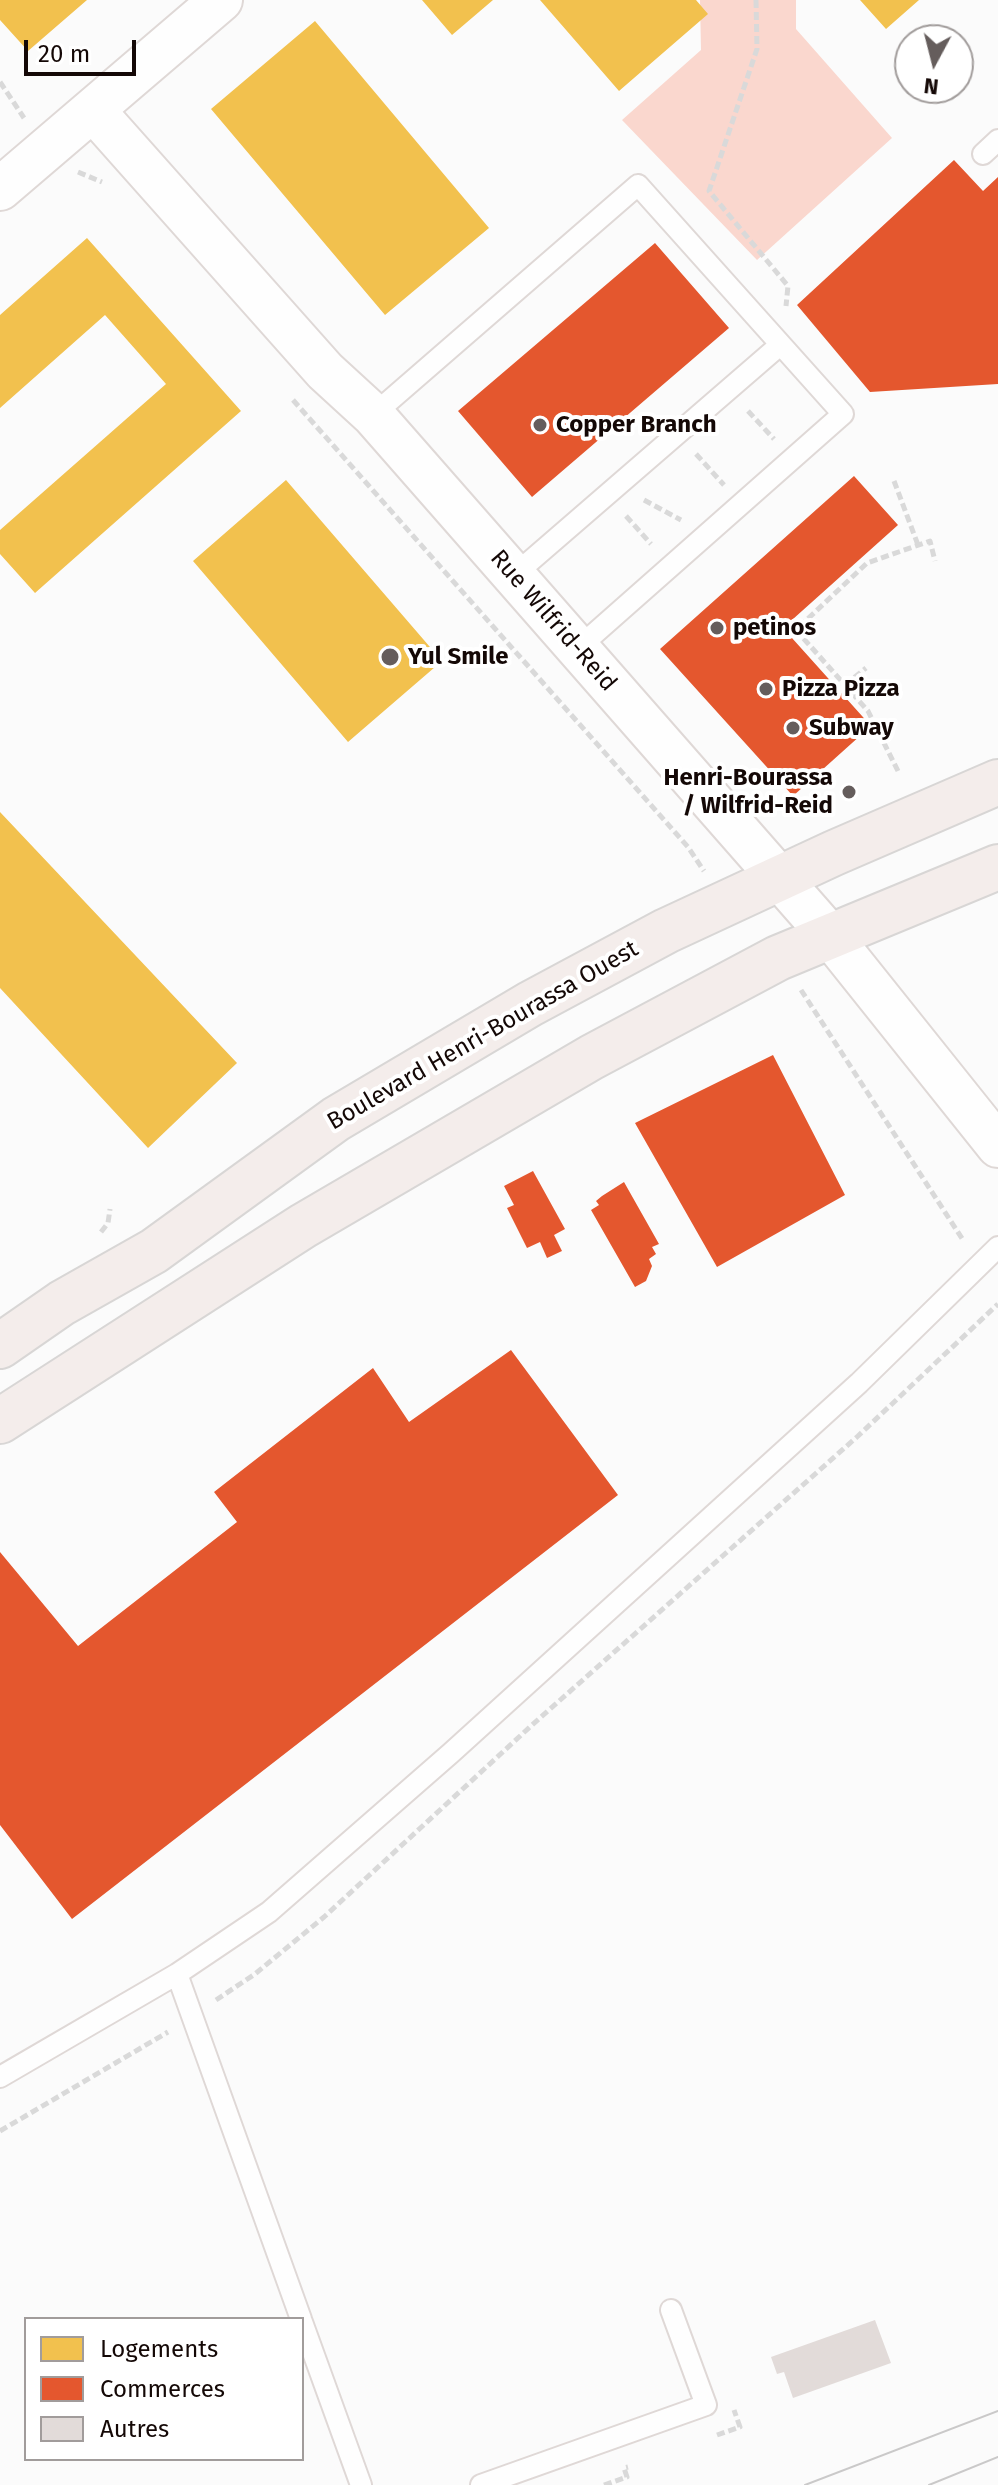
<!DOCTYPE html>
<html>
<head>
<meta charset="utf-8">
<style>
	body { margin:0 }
	#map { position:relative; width:998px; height:2485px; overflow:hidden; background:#fbfbfb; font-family:"Fira Sans",sans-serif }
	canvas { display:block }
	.legend { position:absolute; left:24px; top:2317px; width:280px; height:144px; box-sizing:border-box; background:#fff; border:2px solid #a19c9b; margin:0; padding:10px 14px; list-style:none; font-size:24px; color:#140806 }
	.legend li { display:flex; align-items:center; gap:16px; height:40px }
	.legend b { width:40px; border:2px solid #a19c9b }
	.north { position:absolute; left:894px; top:24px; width:80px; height:80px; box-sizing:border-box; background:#fff; border:2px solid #a19c9b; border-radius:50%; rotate:187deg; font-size:22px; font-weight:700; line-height:32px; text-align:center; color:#140806 }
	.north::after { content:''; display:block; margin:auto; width:28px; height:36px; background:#655d5c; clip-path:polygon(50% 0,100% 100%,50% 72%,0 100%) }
	.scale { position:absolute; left:24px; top:40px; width:112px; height:36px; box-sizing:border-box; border:4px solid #140806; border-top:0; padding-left:10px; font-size:24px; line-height:28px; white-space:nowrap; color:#140806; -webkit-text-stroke:6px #fff; paint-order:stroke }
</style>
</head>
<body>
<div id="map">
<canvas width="998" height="2485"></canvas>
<ul class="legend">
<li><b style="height:22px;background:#f2c14e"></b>Logements</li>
<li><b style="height:22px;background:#e4572e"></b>Commerces</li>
<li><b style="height:22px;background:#e2dbd9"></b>Autres</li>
</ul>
<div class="north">N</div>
<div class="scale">20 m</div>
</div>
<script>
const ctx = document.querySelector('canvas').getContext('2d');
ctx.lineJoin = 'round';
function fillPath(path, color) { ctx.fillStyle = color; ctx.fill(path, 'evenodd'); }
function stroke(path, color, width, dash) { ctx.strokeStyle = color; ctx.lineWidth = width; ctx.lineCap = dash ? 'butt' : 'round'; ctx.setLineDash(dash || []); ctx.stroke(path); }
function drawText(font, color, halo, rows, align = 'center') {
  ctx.font = font + ' "Fira Sans",sans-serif'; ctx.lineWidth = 8; ctx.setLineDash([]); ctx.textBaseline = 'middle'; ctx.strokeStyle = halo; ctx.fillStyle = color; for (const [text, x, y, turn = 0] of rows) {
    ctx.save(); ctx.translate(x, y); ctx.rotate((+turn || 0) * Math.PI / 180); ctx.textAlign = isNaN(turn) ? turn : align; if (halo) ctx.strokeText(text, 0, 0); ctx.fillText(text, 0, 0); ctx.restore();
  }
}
const green = new Path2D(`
	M700,0H796V29L892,138L757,260L622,120L701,50Z`);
const homes = new Path2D(`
	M0,0H87L28,51L0,20Z
	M422,0H493L452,35Z
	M540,0H696L708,14L619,91Z
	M860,0H919L886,29Z
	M315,21L489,228L385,315L211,109Z
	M87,238L241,411L35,593L0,554V530L166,384L105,315L0,408V315Z
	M286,480L442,661L348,742L193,561Z
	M0,812L237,1063L148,1148L0,988Z`);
const shops = new Path2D(`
	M954,160L983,191L998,177V384L870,392L797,305Z
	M655,243L729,328L532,497L458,411Z
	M854,476L898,525L783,628L871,726L793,796L660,649Z
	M773,1055L845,1195L717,1267L635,1123Z
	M533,1171L565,1229L554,1235L562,1251L547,1258L540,1242L527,1248L507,1208L514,1205L504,1186Z
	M624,1182L659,1244L652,1247L656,1254L649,1259L652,1266L646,1281L635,1287L591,1210L599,1205L596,1201L602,1196Z
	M511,1350L618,1495L72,1919L0,1825V1552L78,1646L237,1522L214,1492L373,1368L409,1422Z`);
const building = new Path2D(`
	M875,2320L891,2363L793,2398L784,2372L777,2374L771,2357Z`);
const path = new Path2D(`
	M756,0L757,49L709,191L788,286L786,306
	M0,82L24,118
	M78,172L102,182
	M293,400L688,847L704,871
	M748,411L774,439
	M696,454L724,485
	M894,481L918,545
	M644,500L681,520
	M626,516L651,544
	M845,685L866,668
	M898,771L868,711L796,630L867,563L930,541L935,561
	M801,990L963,1240
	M101,1232L108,1223L110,1209
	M216,2000L255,1974L324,1917L532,1725L858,1436L998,1304
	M0,2131L168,2032
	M717,2435L740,2427L734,2410
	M604,2485L627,2477L624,2468L628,2467`);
const service = new Path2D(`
	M983,154L998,140
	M373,415L638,185L843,414L577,649
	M513,576L780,345
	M177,1974L301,2319
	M0,2077L177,1974L269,1912L451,1753L859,1383L998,1247
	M302,2322L361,2485
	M481,2485L706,2405L671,2310`);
const minor = new Path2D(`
	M93,110L325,371L373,415L831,937L998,1146
	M0,189L221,0`);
const primary = new Path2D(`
	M0,1346L62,1303L154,1251L336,1119L530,1004L666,931L834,853L998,782
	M0,1421L303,1226L592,1057L778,958L998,867`);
const tram = new Path2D(`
	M805,2485L998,2411
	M929,2485L998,2457`);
const markers = [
	[540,425,8,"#655d5c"],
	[717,628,8,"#655d5c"],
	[390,657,10,"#655d5c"],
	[766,689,8,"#655d5c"],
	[793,728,8,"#655d5c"],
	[849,792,8,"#655d5c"]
];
const poiNames = [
	["Copper Branch",556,425],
	["petinos",733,628],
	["Yul Smile",408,657],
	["Pizza Pizza",782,689],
	["Subway",809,728],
	["Henri-Bourassa",833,778,"right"],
	["/ Wilfrid-Reid",833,806,"right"]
];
const streetNames = [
	["Rue Wilfrid-Reid",553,621,49],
	["Boulevard Henri-Bourassa Ouest",483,1036,-30]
];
fillPath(green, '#fad7ce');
fillPath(homes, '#f2c14e');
fillPath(shops, '#e4572e');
fillPath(building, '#e2dbd9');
stroke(service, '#dfd8d6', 24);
stroke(minor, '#dfd8d6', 46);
stroke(primary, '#d8d6d5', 48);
stroke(path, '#d9d9d9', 5, [8, 4]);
stroke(service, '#fefefe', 20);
stroke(minor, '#fefefe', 42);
stroke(primary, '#f4edeb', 44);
stroke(tram, '#cac9c9', 2);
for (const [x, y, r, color] of markers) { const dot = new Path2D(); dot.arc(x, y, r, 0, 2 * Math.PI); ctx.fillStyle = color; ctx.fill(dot); stroke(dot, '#fff', 3); }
drawText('bold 24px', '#140806', '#fff', poiNames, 'left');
drawText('24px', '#140806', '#fff', streetNames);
</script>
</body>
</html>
